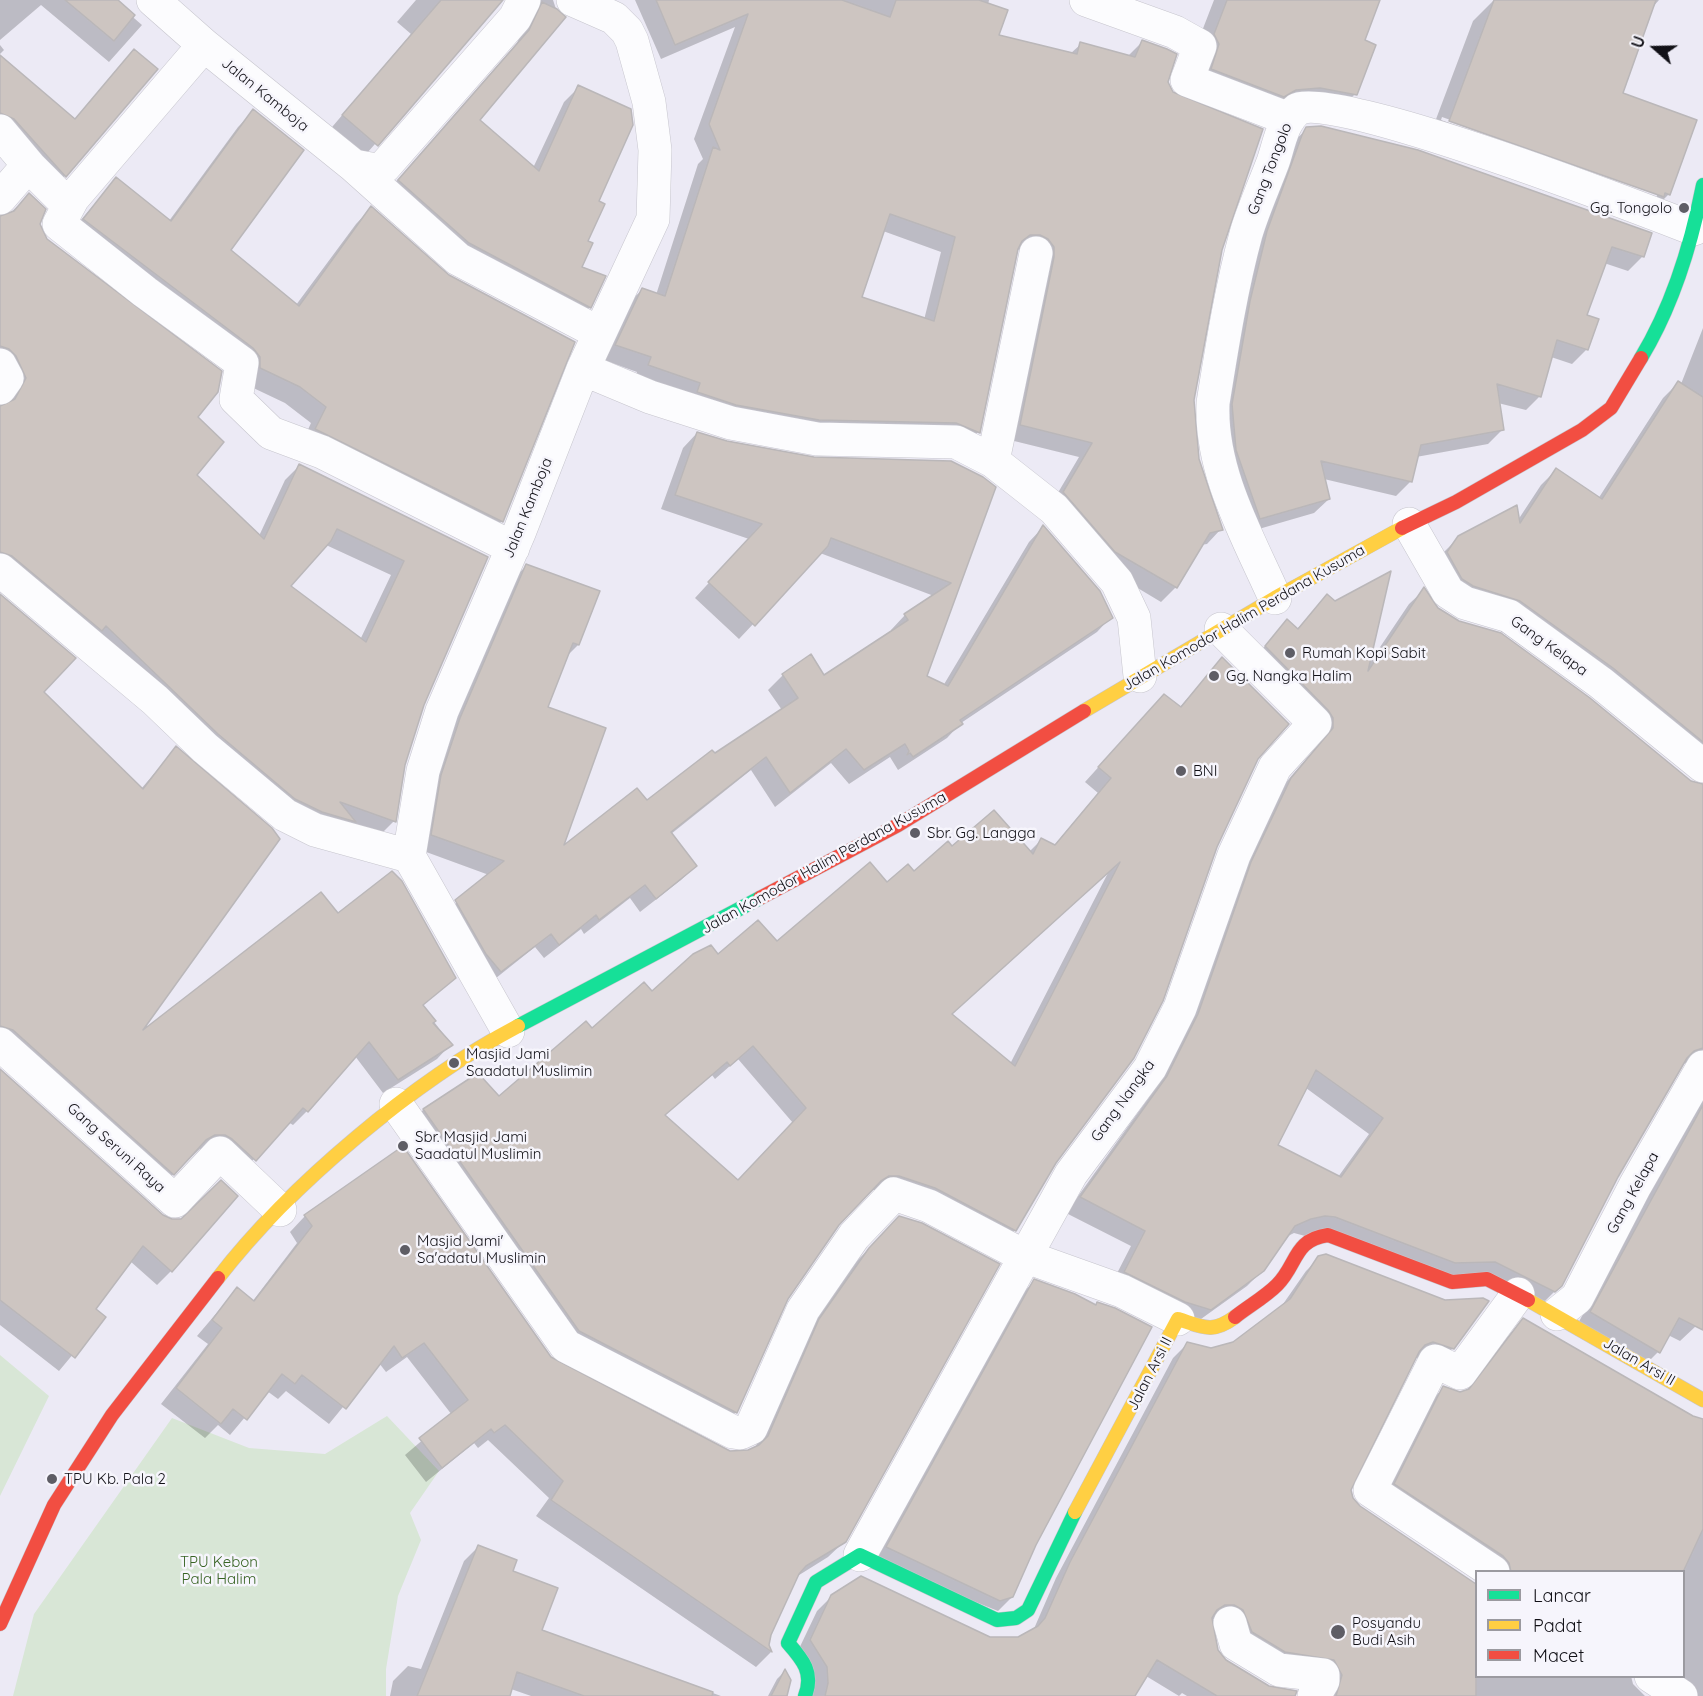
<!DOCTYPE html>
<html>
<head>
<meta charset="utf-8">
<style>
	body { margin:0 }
	#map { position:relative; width:1703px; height:1696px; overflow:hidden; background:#eceaf5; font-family:Quicksand,sans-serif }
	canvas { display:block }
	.legend { position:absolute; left:1475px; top:1570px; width:210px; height:108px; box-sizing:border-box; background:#f6f5fc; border:2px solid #9b9aa0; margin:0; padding:8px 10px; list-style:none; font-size:18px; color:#121117 }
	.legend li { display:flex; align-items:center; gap:12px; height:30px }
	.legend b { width:30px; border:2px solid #9b9aa0 }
	.north { position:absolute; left:1625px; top:18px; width:60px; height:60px; -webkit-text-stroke:4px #f6f5fc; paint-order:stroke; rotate:290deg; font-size:16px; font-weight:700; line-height:24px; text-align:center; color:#121117 }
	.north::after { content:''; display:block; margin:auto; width:21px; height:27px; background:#121117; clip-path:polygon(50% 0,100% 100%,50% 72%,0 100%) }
</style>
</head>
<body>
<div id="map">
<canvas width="1703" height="1696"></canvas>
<ul class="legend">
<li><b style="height:8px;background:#16e098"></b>Lancar</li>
<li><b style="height:8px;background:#ffcf43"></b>Padat</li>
<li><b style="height:8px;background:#f24e42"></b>Macet</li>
</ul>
<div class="north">U</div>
</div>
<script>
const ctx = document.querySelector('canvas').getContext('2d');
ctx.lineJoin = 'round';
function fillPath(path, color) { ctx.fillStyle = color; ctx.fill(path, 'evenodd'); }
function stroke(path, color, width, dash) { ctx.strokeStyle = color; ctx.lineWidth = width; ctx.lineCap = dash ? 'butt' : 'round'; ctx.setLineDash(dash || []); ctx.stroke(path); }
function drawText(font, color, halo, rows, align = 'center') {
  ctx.font = font + ' Quicksand,sans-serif'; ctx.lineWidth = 5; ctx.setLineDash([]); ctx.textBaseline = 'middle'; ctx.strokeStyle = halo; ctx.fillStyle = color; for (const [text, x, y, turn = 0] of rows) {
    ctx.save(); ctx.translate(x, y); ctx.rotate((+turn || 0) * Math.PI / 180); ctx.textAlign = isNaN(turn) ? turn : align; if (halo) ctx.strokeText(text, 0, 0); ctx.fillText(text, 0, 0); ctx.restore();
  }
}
const green = new Path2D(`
	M0,1355L49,1396L0,1496Z
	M387,1416L439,1471L410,1513L421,1540L398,1596L386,1669V1696H13L34,1614L172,1418L249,1448L325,1454Z`);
const shadow = new Path2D(`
	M0,0H113L142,25L109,62L41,5L0,40Z
	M416,0H502L360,161L327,133L411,34L397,22Z
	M520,0H553L557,12L478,120L533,168L564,102L579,87L597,202L580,268L590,307L575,321L384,195L517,43L529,15Z
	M635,0H989L988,5L997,36L1070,54L1081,44L1128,56L1142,42L1167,82L1221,250L1193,400L1198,459L1221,529L1207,544L1201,545L1176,587L1161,602L1101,566L1049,508L1079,457L1006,439L1025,249L1016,250L978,432L964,447L803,434L634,380L637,372L601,359L627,304L642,290L656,295L698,164L703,159L694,139L735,27L661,59ZM883,231L941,252L924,320L860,298Z
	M1214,0H1379L1363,41L1355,94L1333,117L1260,118L1192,57Z
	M1494,0H1659L1651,9L1621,94L1669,194L1647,216L1427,143L1473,21ZM1442,117L1657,193V197L1441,120Z
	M0,45L4,50L0,54Z
	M134,51L65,176L51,190L0,133V57L74,120Z
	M254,111L229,250L296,305L356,224L371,208L502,521L486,537L301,445L311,423L285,403L245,384L68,235L116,179L169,221L238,127Z
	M1320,127L1418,152L1650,234L1642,257L1628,271L1604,263L1585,316L1587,349L1572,364L1551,357L1540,396L1526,410L1498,403L1503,429L1488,444L1416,457L1411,481L1396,496L1324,479L1329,499L1314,513L1245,533L1222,465L1236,316L1292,143L1307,129Z
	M29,195L46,240L196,417L195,475L259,536L285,480L300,465L486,557L423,705L404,765L394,821L380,835L307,826L0,572V408L5,407L12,394L0,368V218L6,217ZM326,545L391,575L360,640L289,586Z
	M1703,328V771L1457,601L1443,553L1459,537L1518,520L1541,485L1556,470L1598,499L1663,398L1678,383L1681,384Z
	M697,433L727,443L813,459L982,478L925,677L943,686L1029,542L1043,527L1111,617L1097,632L961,723L947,738L898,770L890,757L849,784L831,763L775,807L751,770L671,834L695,866L681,880L640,912L630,898L584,934L581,929L544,958L535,947L486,986L442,915L489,875L418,849L427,791L512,580L527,565L578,645L566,657L546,708L560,850L646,803L782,710L768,690L783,675L824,677L892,632L891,630L905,615L934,596L820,553L739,639L695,598L749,539L661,509L683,448Z
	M1424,590L1437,609L1690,782L1703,786V1072L1687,1063L1681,1064L1617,1177L1561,1285L1545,1301L1294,1233L1286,1237L1263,1270L1247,1286L1194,1324L1110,1287L1131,1246L1066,1213L1152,1093L1183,1031L1237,879L1276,794L1318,745V734L1251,662L1287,621L1297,629L1327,596L1368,665L1409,604ZM1306,1088L1369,1134L1338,1177L1276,1146Z
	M0,596L41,692L141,789L176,748L137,1035L338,915L454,977L422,1006L451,1044L437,1059L383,1093L355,1056L307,1111L293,1125L288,1122L240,1174L210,1149H200L159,1188L0,1046Z
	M1222,659L1257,758L1055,1162L1015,1230L1001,1244L885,1190H873L867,1194L837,1224L786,1299L736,1412L722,1426L565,1345L409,1124L423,1110L478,1075L499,1099L592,1030L718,956L777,943L914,873L952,848L1029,852L1041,840L1053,847L1098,793L1085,782L1150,710L1179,708ZM1109,871L1010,1064L950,1015ZM738,1059L793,1123L738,1181L664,1116L712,1075L715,1079Z
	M0,1071L171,1271L157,1285L130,1261L94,1309L104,1317L59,1371L0,1325Z
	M1703,1096V1311L1696,1326L1680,1341L1668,1335L1658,1352L1643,1367L1576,1327Z
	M305,1216L550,1358L724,1450L737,1453L755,1448L804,1337L853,1265L884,1233L845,1541L828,1557L796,1577L770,1635L768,1645L771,1652L756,1667L536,1516L549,1498L488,1440L478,1448L474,1443L426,1482L405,1455L452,1415L407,1357L386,1372L379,1363L329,1424L286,1391L278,1399L267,1391L230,1435L218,1425L205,1438L161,1404L208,1344L197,1336L237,1289L252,1302L297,1243L290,1232Z
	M1321,1256L1453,1348L1438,1363L1414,1357L1350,1490L1352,1499L1359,1507L1476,1585V1676H1631L1633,1684L1645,1696H1327L1220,1619H1211L1217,1650L1225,1661L1269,1688L1295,1692V1696H1187L1182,1693L1179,1696L1146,1676L1133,1696H813L796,1655L817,1611L832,1596L989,1639L1019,1638L1033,1631L1056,1578L1173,1358L1188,1343L1211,1349L1234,1343L1281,1307L1306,1271Z
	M1034,1281L1035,1545L1012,1597L998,1611L874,1561L1021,1295Z
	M1524,1320L1693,1418L1703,1420V1696H1678L1647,1676H1684V1572H1490L1381,1498L1429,1402L1444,1388L1460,1393L1465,1392L1509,1335Z
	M479,1546L511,1572L540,1630L721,1696H531L511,1689L509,1696H390L393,1681L408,1666L421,1669L464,1561Z
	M785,1671L784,1696H768L777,1679Z`);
const building = new Path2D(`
	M65,0H118L135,15L114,41Z
	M441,0H503L378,146L342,115Z
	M656,0H842L890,17L896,0H979L1008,10L999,35L1077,54L1080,42L1135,57L1142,40L1167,49L1177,54L1168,82L1173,92L1263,129L1222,250L1194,400L1199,459L1223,530L1210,533L1177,588L1115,552L1063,492L1092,443L1020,425L1054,257V247L1048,239L1040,235H1030L1022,241L1018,249L980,433L956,423L819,420L736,405L697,392L700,383L648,365L651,357L615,345L642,288L665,296L713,147L720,150L709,124L748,14L675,45ZM890,214L955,237L934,321L862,297Z
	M1227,0H1380L1365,40L1376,45L1357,95L1320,88L1296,90L1284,97L1211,69L1219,44L1214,34Z
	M1494,0H1656L1623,93L1697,120L1670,195L1665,193L1664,197L1449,121Z
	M542,2L557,9L566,17L480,120L539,171L578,85L631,109L633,125L599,201L605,204L588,241L593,243L582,267L606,276L591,308L469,243L398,180L529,30Z
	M134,49L158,69L66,177L14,119L0,113V55L75,119Z
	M253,109L304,150L231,250L299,306L371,206L449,275L575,342L503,522L315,429L326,407L300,387L260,368V357L253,348L83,219L116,177L171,221Z
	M1321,126L1418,150L1652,233L1644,257L1612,247L1587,315L1599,319L1588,350L1557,340L1541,397L1497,384L1504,430L1421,445L1412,482L1321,461L1330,499L1260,519L1236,450L1232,404L1250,301L1267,231L1302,135L1306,127Z
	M29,193L46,209L40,224L47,239L222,371L218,392L198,417L224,442L197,475L264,539L299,464L488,557L424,705L405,765L396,822L340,802L356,822L322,812L295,799L218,734L106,626L102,631L12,556L0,552V406L15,399L26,378L16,356L9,349L0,346V216L14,211ZM337,529L404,561L366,642L291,586L331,541Z
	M1678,381L1703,397V742L1613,668L1520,601L1473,586L1462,579L1447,552L1458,536L1517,505L1520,523L1556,468L1602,499Z
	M697,432L727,441L814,457L951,461L983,477L996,487L927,676L948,686L1043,525L1100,591L1113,618L960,720L963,724L913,757L910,753L907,755L909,751L905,744L864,770L846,749L790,793L766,757L671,832L697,866L656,899L645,885L599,920L596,915L559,945L551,934L501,972L486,954L455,900L504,861L431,835L441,775L460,718L526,564L600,591L579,645L573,643L548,707L606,728L564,845L637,788L647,800L712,750L715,753L798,698L782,674L811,654L824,675L908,620L904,614L951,583L831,538L828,546L755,626L708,582L762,524L675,495Z
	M1391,571L1368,671L1424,587L1438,608L1459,621L1501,633L1590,698L1691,781L1703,784V1048L1694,1051L1687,1058L1618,1177L1562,1286L1555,1292L1495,1262L1455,1263L1335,1217L1325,1216L1311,1219L1295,1226L1264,1271L1211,1310L1185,1302L1124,1272L1145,1231L1080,1197L1167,1076L1198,1014L1251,862L1291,778L1333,728V718L1328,710L1265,646L1287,619L1298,629L1327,594L1335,601ZM1316,1070L1383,1118L1341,1177L1278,1145Z
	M0,594L76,658L44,692L143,789L176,746L272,828L280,839L143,1030L321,892L338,913L392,871L402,881L456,978L423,1005L436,1021L433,1023L453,1045L398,1080L369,1042L308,1112L303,1108L256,1161L232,1139L225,1135H215L206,1140L174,1175L13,1030L0,1026Z
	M1222,657L1289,724L1258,759L1217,847L1163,1001L1134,1058L1056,1163L1016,1231L935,1188L899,1176H889L881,1181L839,1225L788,1299L737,1413L579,1331L423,1109L478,1073L499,1096L586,1021L592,1028L644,982L652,991L693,954L711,945L718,954L758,920L777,941L870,862L887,882L908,864L914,871L948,841L952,846L994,810L1033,854L1041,838L1055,845L1111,778L1098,767L1164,694L1181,707ZM1120,862L1015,1066L952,1014ZM753,1046L806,1108L738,1180L665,1115L727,1062L730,1066Z
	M0,1069L163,1215L172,1219H181L221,1180L238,1196L172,1272L143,1246L96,1309L106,1317L75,1358L0,1300Z
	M1703,1105V1330L1679,1318L1660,1353L1590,1312Z
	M403,1146L551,1357L730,1451L748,1450L759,1445L768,1436L819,1319L869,1248L899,1216L922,1223L1000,1264L846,1542L806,1566L799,1574L771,1635L769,1645L772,1652L551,1500L563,1481L505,1425L494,1433L491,1429L442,1468L419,1438L468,1400L424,1343L402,1358L394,1346L346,1409L302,1375L295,1384L282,1374L247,1420L233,1409L221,1424L176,1388L222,1328L212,1320L237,1287L254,1301L312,1226L304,1215Z
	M1326,1254L1445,1300L1483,1298L1489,1301L1454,1349L1433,1342L1425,1345L1419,1352L1351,1490L1353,1498L1360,1506L1476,1584V1696H1336L1342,1675L1334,1660L1285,1652L1252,1632L1243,1610L1234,1605H1225L1217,1610L1212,1618L1218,1650L1226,1660L1269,1686L1297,1691L1295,1696H1217L1157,1660L1135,1696H825L828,1683L827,1667L810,1640L831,1595L861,1576L990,1637H1018L1038,1626L1045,1618L1070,1562L1187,1342L1211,1348L1233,1342L1290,1299L1318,1256Z
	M1034,1279L1075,1294L1096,1305L1097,1302L1115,1308L1152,1327L1036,1545L1013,1597L1000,1601L886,1547Z
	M1523,1318L1693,1416L1703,1419V1529L1683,1572H1511L1509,1563L1503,1556L1394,1484L1443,1386L1460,1392L1469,1389Z
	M478,1545L517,1560L513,1571L558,1588L542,1630L713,1692L712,1696H584L517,1672L510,1696H417Z
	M785,1669L791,1680L787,1696H771Z`);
const street = new Path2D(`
	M153,0L204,45L354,166L376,170L384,167L515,18L524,0
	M1086,0L1175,32L1200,46L1187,80L1289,119
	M0,131L31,168
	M354,166L458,259L599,333
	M0,198L25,169L31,168L65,202L73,198L204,45
	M73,198L59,224L145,292L242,363L236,399L271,433L322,452L513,548
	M0,365L7,378L0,388
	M583,369L650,397L731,423L817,439L956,442L993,461L1054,509L1117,582L1134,618L1140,676
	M993,461L1036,253
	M1409,524L1448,592L1465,603L1509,616L1601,683L1703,766
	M0,570L155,700L205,748L285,815L315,830L409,856
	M1275,598C1248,537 1210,472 1213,403C1222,347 1231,289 1246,234C1253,210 1264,186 1273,162C1279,145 1282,121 1298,109C1328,87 1645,210 1694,229
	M508,1031L409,856L423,771L442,711L519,533L583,369L653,219L655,150L649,102L632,41L627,31L614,18L573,0
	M0,1044L175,1201L220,1153L280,1210
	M396,1104L566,1346L733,1432L740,1433L751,1428L803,1310L854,1236L894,1194L929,1206L1024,1256L1122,1291L1178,1319
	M1557,1314L1577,1298L1635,1186L1703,1067
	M860,1555L1071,1174L1150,1068L1180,1008L1234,855L1275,767L1315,723L1221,629
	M1493,1572L1370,1490L1435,1361L1460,1373L1518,1294
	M1230,1623L1236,1644L1279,1670L1323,1675V1681L1314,1696
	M1651,1676L1681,1696`);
const fast = new Path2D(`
	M1641,358C1673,305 1691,246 1703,185
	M518,1026L760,898
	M805,1696C814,1673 803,1660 788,1643L816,1582L860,1555L997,1620L1016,1618L1028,1610L1075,1512`);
const slow = new Path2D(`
	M1084,711L1275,598L1402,528
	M218,1278C290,1185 414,1081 518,1026
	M1528,1300L1703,1400
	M1075,1512L1178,1319C1203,1327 1212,1334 1235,1317`);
const jam = new Path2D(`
	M1402,528L1456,502L1582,430L1611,408L1641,358
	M760,898L898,825L1084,711
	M1235,1317C1249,1306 1265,1297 1277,1285C1298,1264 1293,1240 1328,1235L1452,1282L1487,1279L1528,1300
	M0,1624L54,1505L112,1415L218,1278`);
const markers = [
	[1684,208,6,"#5e5d65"],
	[1290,653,6,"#5e5d65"],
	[1214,676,6,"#5e5d65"],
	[1181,771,6,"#5e5d65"],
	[915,833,6,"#5e5d65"],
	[454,1063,6,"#5e5d65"],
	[403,1146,6,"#5e5d65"],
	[405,1250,6,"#5e5d65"],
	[52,1479,6,"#5e5d65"],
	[1338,1632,8,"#5e5d65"]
];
const streetNames = [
	["Jalan Kamboja",265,95,39],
	["Gang Tongolo",1270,169,-69],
	["Jalan Kamboja",528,508,-68],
	["Jalan Komodor Halim Perdana Kusuma",1244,618,-30],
	["Gang Kelapa",1549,646,36],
	["Jalan Komodor Halim Perdana Kusuma",824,863,-29],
	["Gang Nangka",1123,1101,-54],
	["Gang Seruni Raya",116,1148,42],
	["Gang Kelapa",1633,1193,-61],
	["Jalan Arsi II",1639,1362,30],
	["Jalan Arsi II",1150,1374,-63]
];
const poiNames = [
	["Gg. Tongolo",1672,208,"right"],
	["Rumah Kopi Sabit",1302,653],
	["Gg. Nangka Halim",1226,676],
	["BNI",1193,771],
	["Sbr. Gg. Langga",927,833],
	["Masjid Jami",466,1054],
	["Saadatul Muslimin",466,1071],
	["Sbr. Masjid Jami",415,1137],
	["Saadatul Muslimin",415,1154],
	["Masjid Jami'",417,1241],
	["Sa'adatul Muslimin",417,1258],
	["TPU Kb. Pala 2",64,1479],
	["Posyandu",1352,1623],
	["Budi Asih",1352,1640]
];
const parkNames = [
	["TPU Kebon",219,1562],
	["Pala Halim",219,1579]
];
fillPath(green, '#d8e6d6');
fillPath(shadow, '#0003');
fillPath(building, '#cdc5c1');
stroke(building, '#bab7b9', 1.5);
stroke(street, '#c6c5cd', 34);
stroke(fast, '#c6c5cd', 15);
stroke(slow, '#c6c5cd', 15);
stroke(jam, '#c6c5cd', 15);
stroke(street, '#fcfcfe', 33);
stroke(fast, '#16e098', 14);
stroke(slow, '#ffcf43', 14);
stroke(jam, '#f24e42', 14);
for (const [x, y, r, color] of markers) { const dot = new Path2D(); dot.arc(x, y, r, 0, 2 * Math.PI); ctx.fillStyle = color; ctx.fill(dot); stroke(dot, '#f6f5fc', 2); }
drawText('15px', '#121117', '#f6f5fc', streetNames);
drawText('15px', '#121117', '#f6f5fc', poiNames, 'left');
drawText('15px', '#386424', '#f6f5fc', parkNames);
</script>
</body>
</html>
